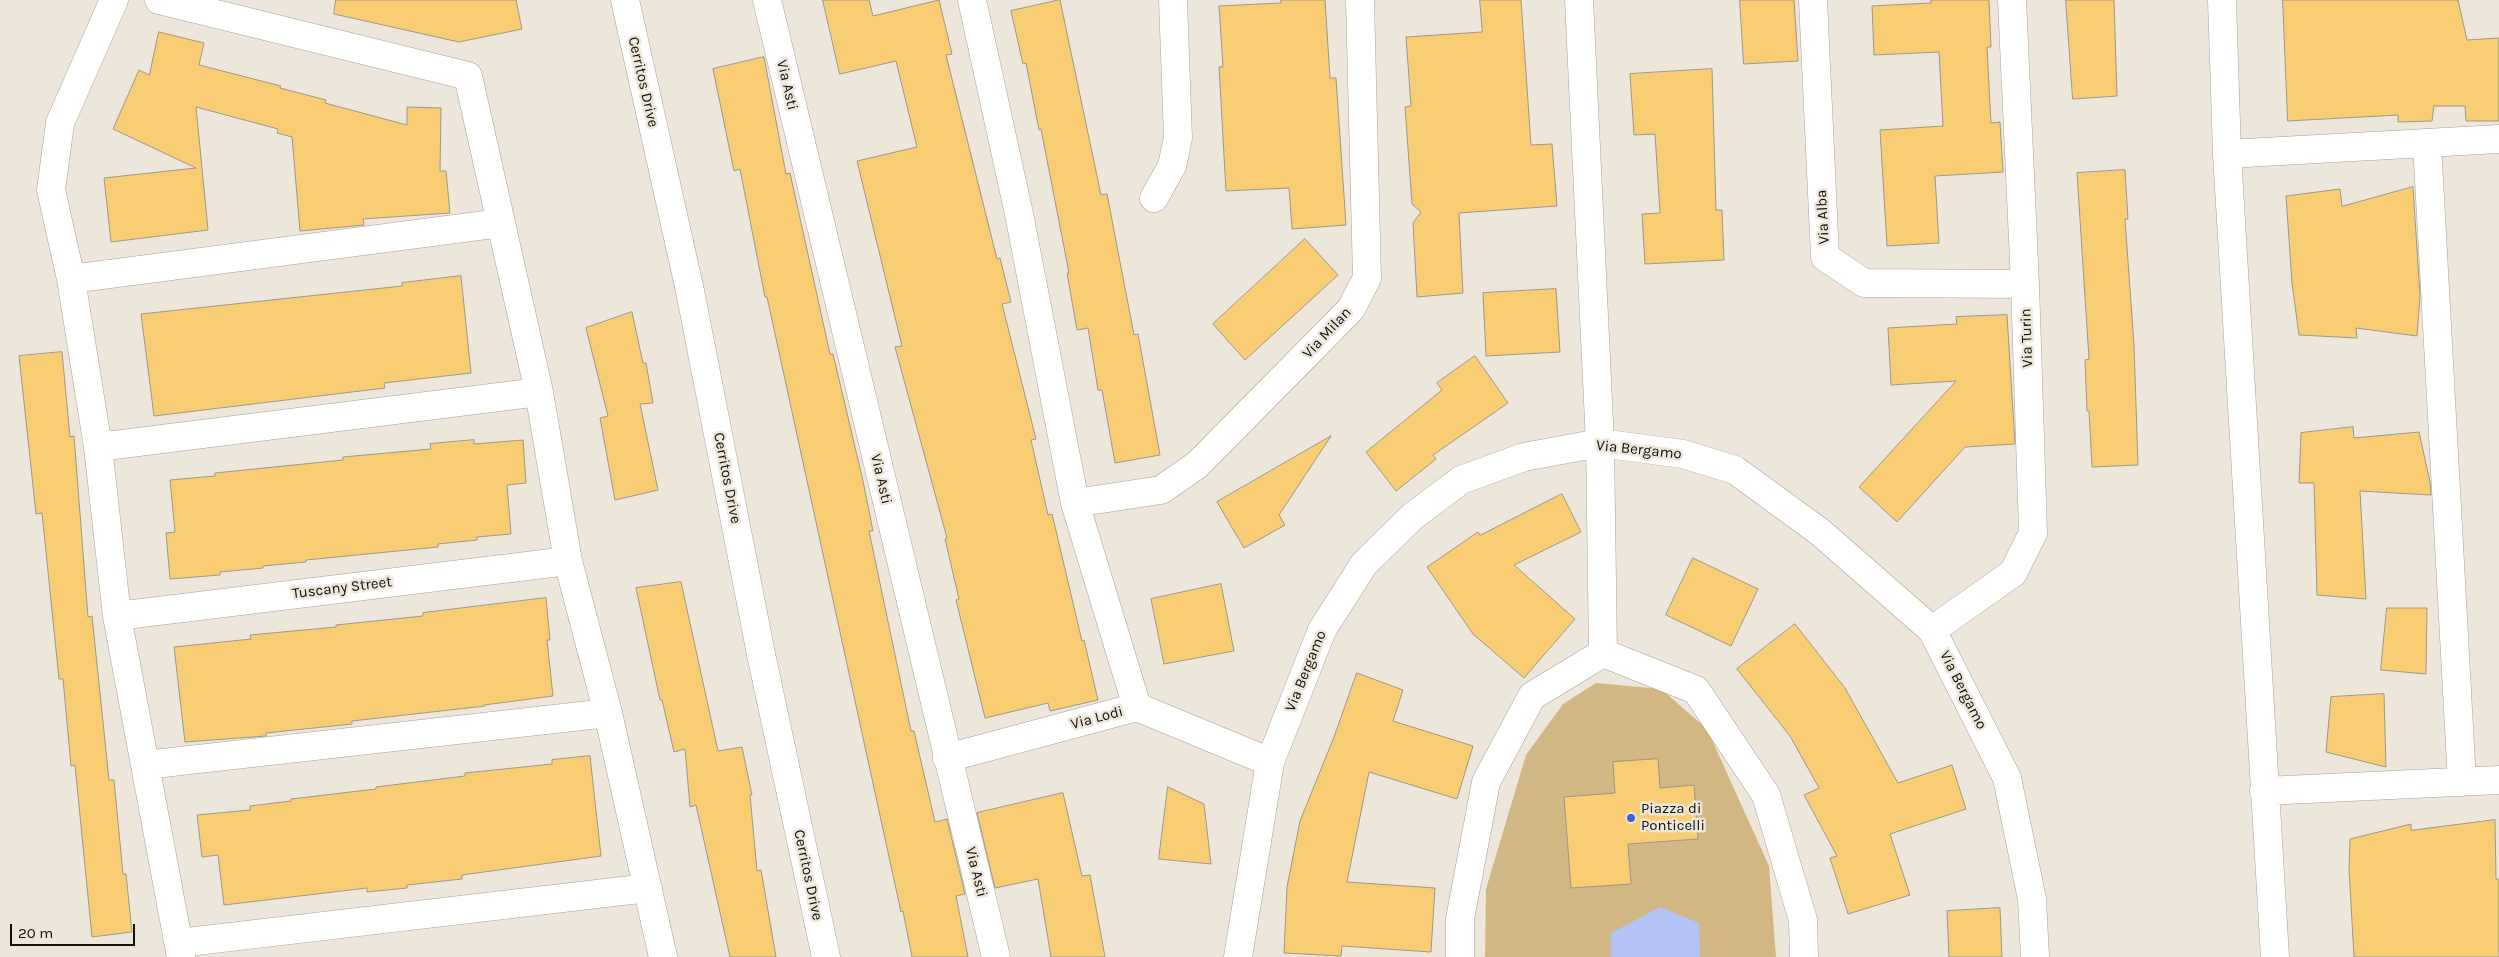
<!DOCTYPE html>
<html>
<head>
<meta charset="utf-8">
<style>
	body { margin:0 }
	#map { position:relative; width:2499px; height:957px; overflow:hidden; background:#ede7db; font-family:Karla,sans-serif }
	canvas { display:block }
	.scale { position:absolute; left:10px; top:924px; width:125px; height:22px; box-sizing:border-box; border:2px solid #12100c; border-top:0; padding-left:6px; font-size:15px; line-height:18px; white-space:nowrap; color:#12100c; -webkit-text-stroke:4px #ede7db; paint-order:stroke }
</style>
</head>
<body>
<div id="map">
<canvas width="2499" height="957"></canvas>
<div class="scale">20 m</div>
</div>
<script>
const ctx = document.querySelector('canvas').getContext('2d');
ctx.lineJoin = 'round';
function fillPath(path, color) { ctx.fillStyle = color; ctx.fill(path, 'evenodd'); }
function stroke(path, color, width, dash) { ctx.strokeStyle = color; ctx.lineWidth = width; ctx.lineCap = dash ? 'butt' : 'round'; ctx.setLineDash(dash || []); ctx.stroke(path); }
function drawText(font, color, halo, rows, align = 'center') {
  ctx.font = font + ' Karla,sans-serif'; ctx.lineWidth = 5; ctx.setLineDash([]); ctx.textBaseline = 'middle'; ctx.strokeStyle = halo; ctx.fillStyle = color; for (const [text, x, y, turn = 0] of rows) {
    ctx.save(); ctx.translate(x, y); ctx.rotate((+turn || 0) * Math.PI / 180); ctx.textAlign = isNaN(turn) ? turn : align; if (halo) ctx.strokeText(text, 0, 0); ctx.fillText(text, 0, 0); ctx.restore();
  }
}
const green = new Path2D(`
	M1596,683L1661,689L1707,729L1769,866L1776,957H1485L1486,889L1526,755L1563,704Z`);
const water = new Path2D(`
	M1660,907L1699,923L1700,957H1611V933Z`);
const building = new Path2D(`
	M336,0H516L522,29L459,42L334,14Z
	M823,0H869L873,16L939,0L952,54L946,55L997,259L1000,258L1011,302L1002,304L1036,439L1031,440L1048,515L1052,514L1082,641L1084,640L1098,700L1050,711L1048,703L985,718L956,600L959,599L945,539L947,538L895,347L902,346L857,161L917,147L896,61L840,74Z
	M1060,0L1101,195L1107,194L1134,335L1138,334L1160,455L1115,463L1102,390H1098L1088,328L1077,330L1067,273H1069L1041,129L1039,130L1026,63L1023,64L1011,11Z
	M1281,0H1325L1330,78H1336L1346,225L1292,229L1289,188L1226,191L1219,67H1223L1219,6L1281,3Z
	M1480,0H1521L1531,145L1552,144L1557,206L1459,213L1463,293L1417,297L1413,223L1421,212L1412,204L1405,107L1411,106L1406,37L1482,32Z
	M1740,0H1794L1798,61L1744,64Z
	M1931,0H1989L1991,47H1987L1991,123L2000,122L2003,172L1935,176L1939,243L1887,246L1880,130L1943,126L1939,52L1874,55L1872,6L1931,3Z
	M2066,0H2114L2117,96L2073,99Z
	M2283,0H2458L2467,40L2499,38V121H2466L2465,106H2434L2432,121L2398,122V115L2288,121Z
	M159,32L204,43L199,65L281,86L280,88L326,100L325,103L407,125V107L441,108L440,171H446L450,213L363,219L364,225L300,231L292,137L277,133L278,129L196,107L208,230L111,242L104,178L196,168L113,129L139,70L149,75Z
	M764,57L786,174L790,173L830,354H833L863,481L873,531H869L911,731H914L935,822L947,819L965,894L956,896L968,957H912L903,911L901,912L767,297H765L740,169L734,171L713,69Z
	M1712,69L1716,210H1722L1724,260L1645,264L1642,214L1660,213L1655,134L1634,135L1630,74Z
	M2125,170L2128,219H2125L2134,345L2138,465L2092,467L2089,411H2087L2085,360L2089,359L2077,173Z
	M2413,187L2420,296L2417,336L2356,328L2357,338L2299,335L2292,283L2286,196L2340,189L2342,206Z
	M1305,239L1338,275L1245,360L1213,324Z
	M461,276L471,373L384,383L385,388L154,416L141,314L402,286V283Z
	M1556,289L1560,352L1486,356L1483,293Z
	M632,312L643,363H646L653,403L640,404L658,490L615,500L600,418L608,416L586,328Z
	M2007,315L2015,444L1965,447L1897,522L1859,487L1956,381L1891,385L1888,328L1957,324L1956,317Z
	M62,352L70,437L74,436L88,617L92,616L109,780H114L123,874H126L132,932L92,937L75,765L71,766L63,679H59L42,513L36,514L19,356Z
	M1475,356L1508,403L1433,455L1436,459L1396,491L1366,452L1442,390L1437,383Z
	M2353,427L2354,438L2419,432L2430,482L2431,495L2360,491L2366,599L2317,595L2314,483H2299L2301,433Z
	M1331,436L1279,515L1285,525L1244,548L1217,502Z
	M474,440V444L523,440L526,483L507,485L511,534L477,537V540L438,544V547L306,560V562L263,566V568L220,572V575L170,579L166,533L175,532L170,480L215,476V473L343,460V457L431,449L430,444Z
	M1562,494L1581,532L1514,565L1575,619L1524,678L1473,634L1427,567L1478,532L1480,535Z
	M1693,558L1758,589L1731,646L1666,615Z
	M681,582L718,751L742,747L752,795H750L757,871L761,870L776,957H730L696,805L690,807L685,749L674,752L662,700H660L636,588Z
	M1221,584L1234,651L1164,664L1151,599Z
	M546,598L550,640H547L553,696L484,705L485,706L352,721V724L266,733V736L185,742L174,647L251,639L250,635L336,627V625L423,616V613Z
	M2387,608H2427L2426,674L2381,670Z
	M1795,624L1845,688L1898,783L1952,765L1966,809L1890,834L1910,895L1848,914L1830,858L1837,856L1804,795L1819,788L1790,736L1737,669Z
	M1357,673L1403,690L1393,721L1473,746L1457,799L1369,772L1347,882L1435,888L1431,952L1342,946L1341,956L1284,953L1287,887L1300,821L1334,737Z
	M2384,694L2386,767L2326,752L2331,697Z
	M590,756L601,856L462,875V879L407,885V888L367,892V888L224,905L218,855L202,857L197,815L250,810V806L291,801V799L376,789V787L465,776V773L552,764V760Z
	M1658,759L1660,788L1694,785L1698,839L1628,844L1631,884L1571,888L1564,797L1615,793L1613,762Z
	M1168,787L1204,804L1211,864L1159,859Z
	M1063,793L1082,876L1090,875L1105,957H1051L1038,879L995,888L977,813Z
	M2495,820L2496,879H2499V957H2354L2349,869L2350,839L2411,824V830Z
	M2000,908L2002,957H1949L1947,911Z`);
const street = new Path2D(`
	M114,0L60,123L51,190L71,279L98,447L117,616L181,957
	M159,0L468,76L539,392L568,561L608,713L663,957
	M767,0L996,957
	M972,0L1019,214L1075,503L1137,707
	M1579,0L1600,443L1603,653
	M1813,0L1825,257L1864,283L2025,284
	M2222,0L2227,154L2275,957
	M2427,143L2462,782
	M2227,154L2499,139
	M1154,198L1172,166L1178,138L1173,0
	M71,279L501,223
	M98,447L539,392
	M1075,503L1161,490L1197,465L1351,309L1367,278L1360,0
	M117,616L568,561
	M1932,630L2013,573L2033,533L2025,284L2012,0
	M947,758L1137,707L1270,762
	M145,765L608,713
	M2264,791L2499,780
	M179,943L648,888
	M1238,957L1270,762L1322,630L1364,564L1413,516L1461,480L1524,457L1600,443L1683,454L1735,470L1820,532L1932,630L2007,778L2032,899L2035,957
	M1460,957V919L1486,782L1532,696L1603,653L1696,690L1766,795L1803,920L1804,957`);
const secondary = new Path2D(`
	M625,0L690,291L761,654L826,957`);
const markers = [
	[1631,818,5,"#435ed2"]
];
const streetNames = [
	["Cerritos Drive",643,82,77],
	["Via Asti",787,85,77],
	["Via Alba",1823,217,-93],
	["Via Milan",1327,333,-47],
	["Via Turin",2027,338,-92],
	["Via Bergamo",1639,450,6],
	["Cerritos Drive",727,478,79],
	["Via Asti",881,479,77],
	["Tuscany Street",342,588,-7],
	["Via Bergamo",1306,671,-68],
	["Via Bergamo",1963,690,63],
	["Via Lodi",1097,718,-15],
	["Via Asti",976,872,76],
	["Cerritos Drive",808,875,78]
];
const poiNames = [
	["Piazza di",1641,809],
	["Ponticelli",1641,826]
];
fillPath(green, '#d0b784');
fillPath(water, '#b2c3f4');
fillPath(building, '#f8cd73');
stroke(building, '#9d978c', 1);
stroke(street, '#a6a196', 29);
stroke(secondary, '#a6a196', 29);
stroke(street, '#fff', 28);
stroke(secondary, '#fff', 28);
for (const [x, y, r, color] of markers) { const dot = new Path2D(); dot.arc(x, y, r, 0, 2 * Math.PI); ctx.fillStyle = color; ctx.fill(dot); stroke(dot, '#ede7db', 2); }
drawText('15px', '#12100c', '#ede7db', streetNames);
drawText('15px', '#12100c', '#ede7db', poiNames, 'left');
</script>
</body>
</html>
